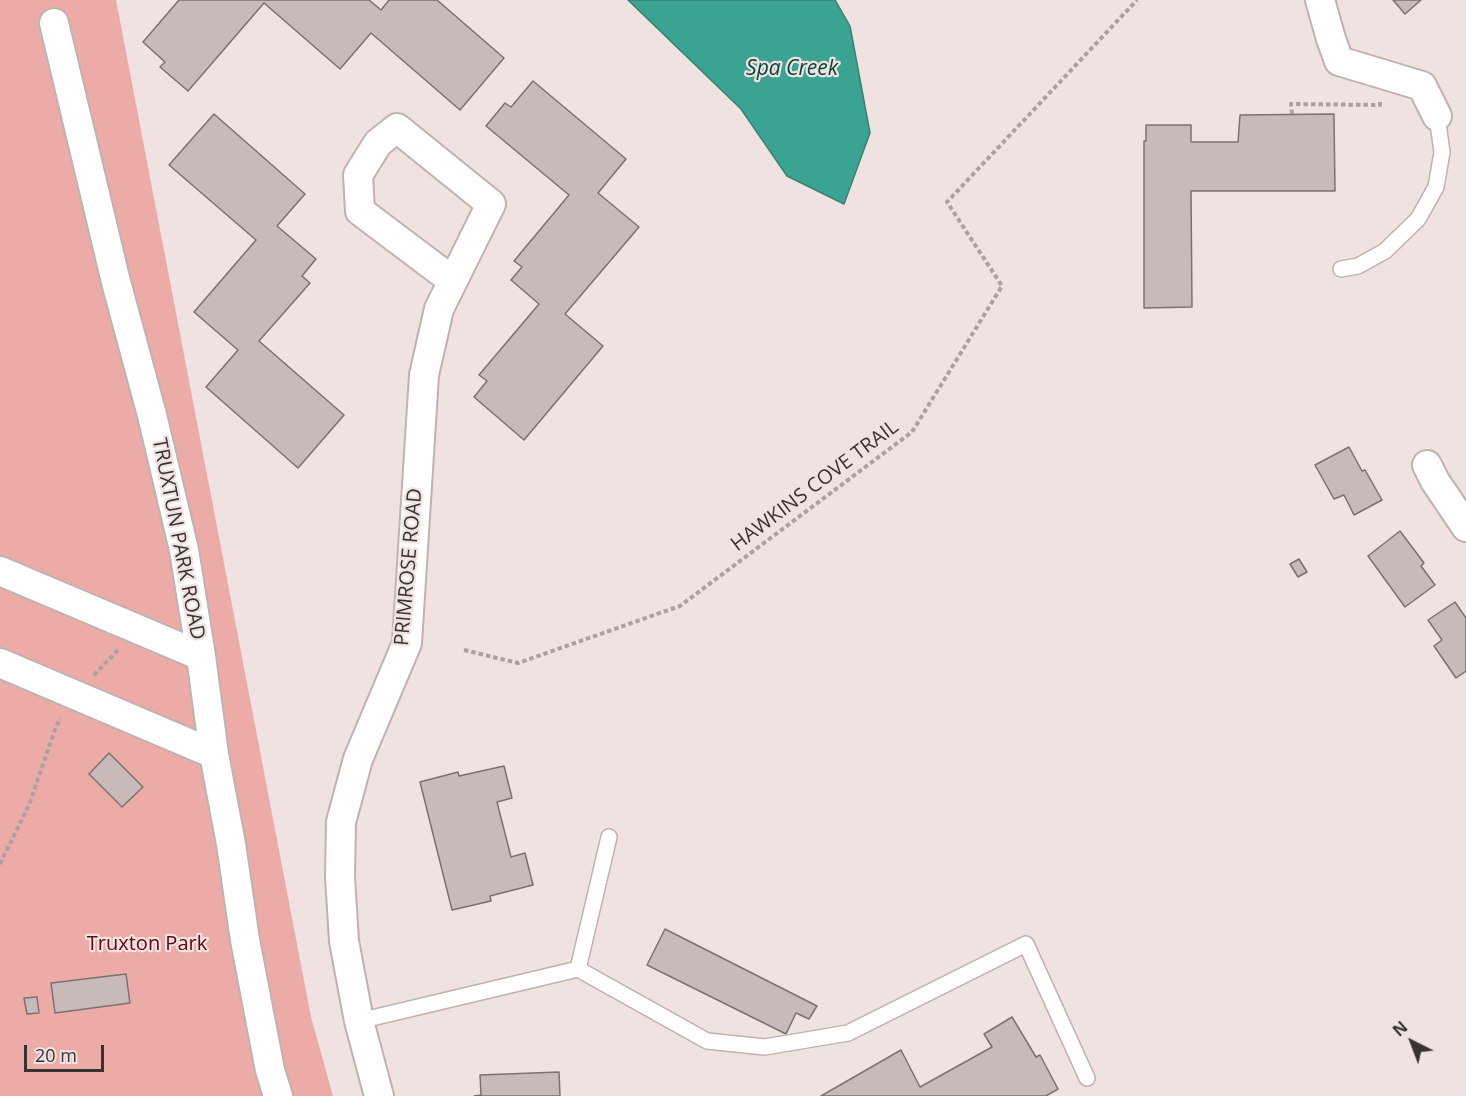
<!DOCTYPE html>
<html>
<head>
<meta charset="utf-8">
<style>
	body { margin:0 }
	#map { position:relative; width:1466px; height:1096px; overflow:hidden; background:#f0e2e1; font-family:"Open Sans",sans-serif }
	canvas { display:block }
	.north { position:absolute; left:1382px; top:1012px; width:60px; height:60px; -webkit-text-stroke:4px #f0e2e1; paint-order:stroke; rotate:318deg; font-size:16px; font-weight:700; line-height:24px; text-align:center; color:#383232 }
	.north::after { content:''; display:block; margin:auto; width:21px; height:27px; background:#383232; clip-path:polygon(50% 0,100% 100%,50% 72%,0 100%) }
	.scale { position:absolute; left:24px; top:1045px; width:80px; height:27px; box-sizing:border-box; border:3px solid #383232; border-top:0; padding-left:8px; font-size:18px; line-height:21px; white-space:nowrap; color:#383232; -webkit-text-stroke:4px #f0e2e1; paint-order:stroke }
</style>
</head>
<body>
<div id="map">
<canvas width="1466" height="1096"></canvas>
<div class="north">N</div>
<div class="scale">20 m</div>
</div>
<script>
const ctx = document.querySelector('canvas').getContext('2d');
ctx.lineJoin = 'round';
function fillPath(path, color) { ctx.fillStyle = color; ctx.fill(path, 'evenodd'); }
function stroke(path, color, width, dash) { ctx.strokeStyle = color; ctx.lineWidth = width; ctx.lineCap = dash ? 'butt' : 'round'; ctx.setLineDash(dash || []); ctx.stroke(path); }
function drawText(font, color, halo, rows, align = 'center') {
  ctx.font = font + ' "Open Sans",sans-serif'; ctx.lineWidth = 4.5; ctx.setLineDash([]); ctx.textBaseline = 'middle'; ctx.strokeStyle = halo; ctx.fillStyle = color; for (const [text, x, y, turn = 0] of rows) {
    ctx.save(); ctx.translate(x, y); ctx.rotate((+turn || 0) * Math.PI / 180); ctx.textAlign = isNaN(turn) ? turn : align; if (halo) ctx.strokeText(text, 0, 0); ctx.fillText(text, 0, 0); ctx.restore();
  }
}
const green = new Path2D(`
	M0,0H116L311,1017L333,1096H0Z`);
const water = new Path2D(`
	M628,0H835L850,26L870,133L844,204L787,176L741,109Z`);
const building = new Path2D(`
	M179,0H369L381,10L389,0H437L504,58L460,110L371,33L340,69L264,3L188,91L160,67L165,62L143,42Z
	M1393,0H1421L1405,14Z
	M533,81L626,159L598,193L639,227L565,314L603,346L524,440L474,397L487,381L479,375L539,304L511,280L522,267L514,261L569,195L486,126L505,103L511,107Z
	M214,114L305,194L277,226L316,259L302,276L310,283L259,341L344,415L298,468L206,387L238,350L194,312L256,240L169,165Z
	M1334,114L1335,191H1191L1192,307L1144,308V141H1146V125H1191V142H1238L1240,115Z
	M1349,447L1362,471L1365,470L1382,500L1354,515L1344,495L1334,499L1315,465Z
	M1400,531L1424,563L1421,566L1435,585L1405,607L1368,556Z
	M1299,559L1307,572L1298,577L1290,564Z
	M1455,602L1466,618V671L1456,678L1434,646L1442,640L1428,620Z
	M109,753L143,787L122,807L89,774Z
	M504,766L512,798L497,802L511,857L525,853L533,885L490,896L491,901L452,910L420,782L458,772L459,776Z
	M665,929L817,1006L809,1019L796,1013L786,1034L647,965Z
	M126,974L130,1003L55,1013L51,983Z
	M37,997L39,1013L27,1014L24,998Z
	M1012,1017L1036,1057L1040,1055L1058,1089L1046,1096H821L901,1050L920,1087L992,1047L984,1034Z
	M559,1072L560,1096H474L481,1095L480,1075Z`);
const path = new Path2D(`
	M1292,114L1291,104L1380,105V102
	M464,650L518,663L680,606L912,432L1002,286L947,202L1137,0
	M94,675L118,650
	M0,864L29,805L53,735L60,718`);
const service = new Path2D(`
	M1341,269L1358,266L1385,251L1418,219L1436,187L1442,152L1437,116
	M578,969L609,837
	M359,1021L578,969L707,1041L765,1047L848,1033L1026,944L1087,1078`);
const minor = new Path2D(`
	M1320,0L1331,39L1339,61L1422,86L1437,116
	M54,23L116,282L152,415L184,550L201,656L214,754L231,844L245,940L270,1070L278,1096
	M1427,465L1435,481L1466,527
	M0,571L201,656
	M0,663L214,754
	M379,1096L359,1021L344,941L340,877L341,822L358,759L407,643L424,375L439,309L491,204L397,128L378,143L358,175L360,211L453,281`);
const streetNames = [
	["HAWKINS COVE TRAIL",815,486,-37],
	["TRUXTUN PARK ROAD",178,539,79],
	["PRIMROSE ROAD",409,567,-85]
];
const parkNames = [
	["Truxton Park",147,944]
];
const waterNames = [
	["Spa Creek",792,69]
];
fillPath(green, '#ecaba7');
fillPath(water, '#3aa391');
stroke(water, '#398174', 1.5);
fillPath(building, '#c7bab9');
stroke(building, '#7d7170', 1.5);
stroke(service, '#bfb2b1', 18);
stroke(minor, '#bfb2b1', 32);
stroke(path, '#aca1a0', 4, [4.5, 3]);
stroke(service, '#fff', 15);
stroke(minor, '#fff', 28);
drawText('20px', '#383232', '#f0e2e1', streetNames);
drawText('20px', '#620411', '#f0e2e1', parkNames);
drawText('italic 21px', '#04443b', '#f0e2e1', waterNames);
</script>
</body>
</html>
